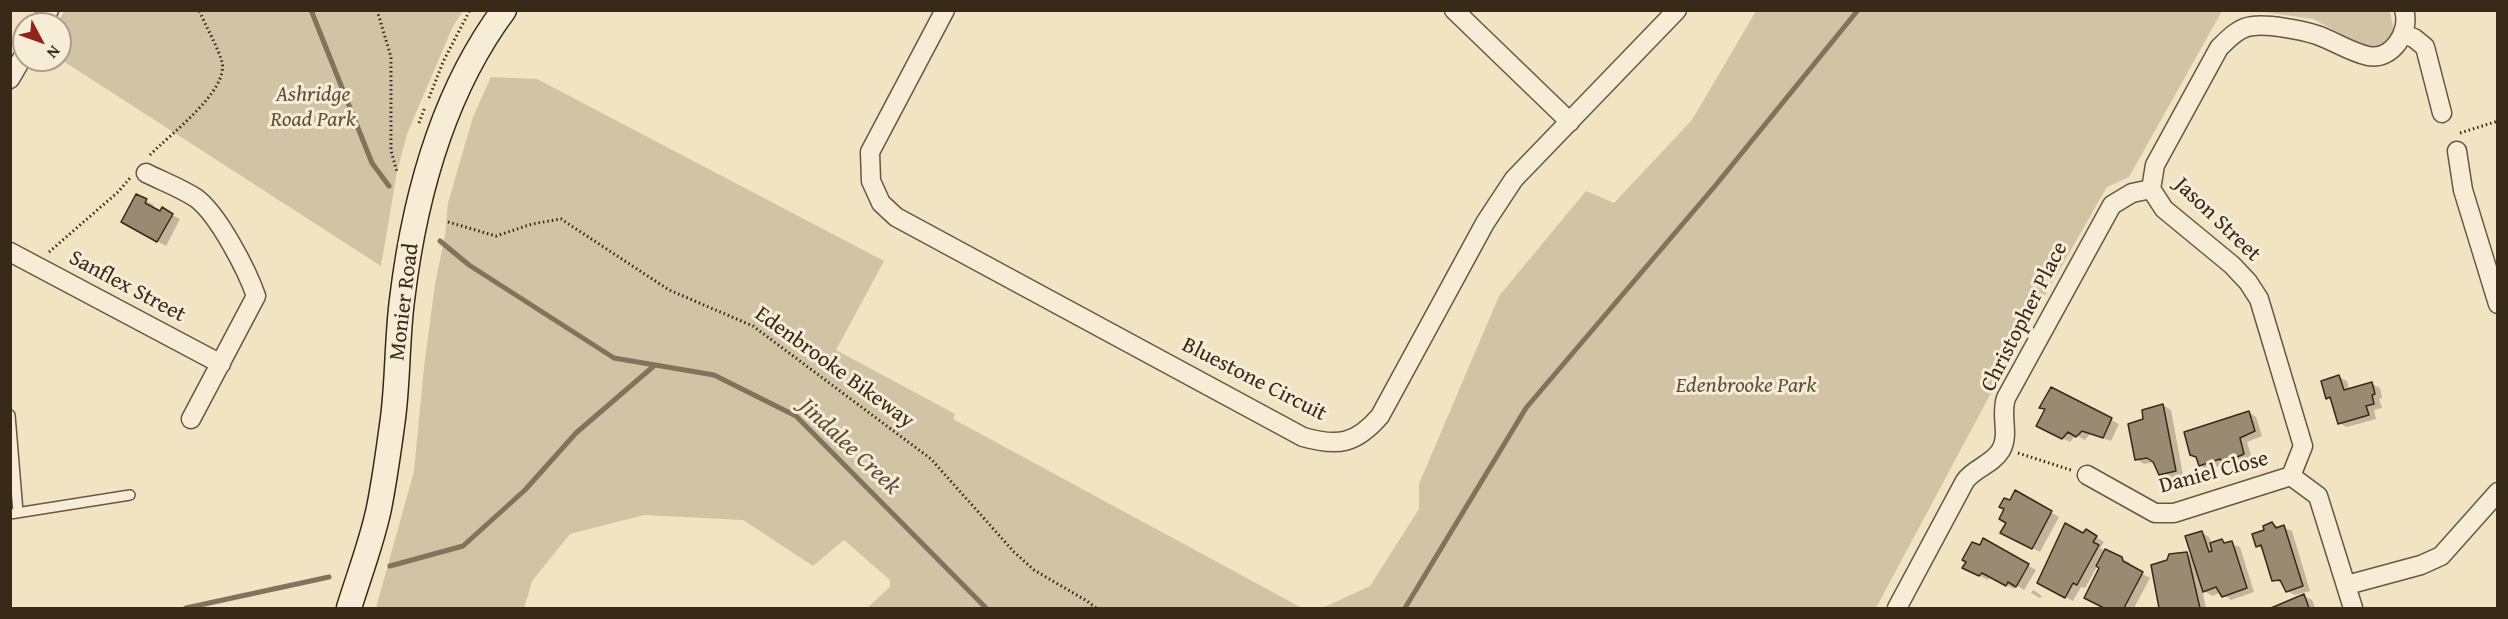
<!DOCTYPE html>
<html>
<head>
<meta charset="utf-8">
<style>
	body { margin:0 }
	#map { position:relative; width:2508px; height:619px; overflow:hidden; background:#f2e3c2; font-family:"Gentium Book Plus",serif }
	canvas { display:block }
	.frame { position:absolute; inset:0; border:12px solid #382919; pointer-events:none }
	.north { position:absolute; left:12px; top:12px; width:60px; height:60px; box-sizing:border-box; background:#f7edd7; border:2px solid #ab9f8b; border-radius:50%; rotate:131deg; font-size:16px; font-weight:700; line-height:24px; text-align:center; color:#382919 }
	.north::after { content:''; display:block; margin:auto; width:21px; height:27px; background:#8f2418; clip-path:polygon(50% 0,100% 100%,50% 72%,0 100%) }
</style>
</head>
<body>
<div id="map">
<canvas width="2508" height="619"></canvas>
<div class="frame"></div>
<div class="north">N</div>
</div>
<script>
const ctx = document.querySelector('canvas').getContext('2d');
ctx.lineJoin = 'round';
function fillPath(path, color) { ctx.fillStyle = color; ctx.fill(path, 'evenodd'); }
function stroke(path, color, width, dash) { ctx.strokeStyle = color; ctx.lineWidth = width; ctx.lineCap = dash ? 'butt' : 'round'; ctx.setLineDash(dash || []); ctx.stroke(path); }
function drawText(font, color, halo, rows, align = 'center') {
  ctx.font = font + ' "Gentium Book Plus",serif'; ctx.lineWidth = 6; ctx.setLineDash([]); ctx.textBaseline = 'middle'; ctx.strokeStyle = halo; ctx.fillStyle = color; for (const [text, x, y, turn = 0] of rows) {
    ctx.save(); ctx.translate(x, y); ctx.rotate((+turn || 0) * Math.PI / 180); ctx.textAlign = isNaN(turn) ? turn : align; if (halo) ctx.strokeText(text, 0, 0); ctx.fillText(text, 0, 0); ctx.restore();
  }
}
const green = new Path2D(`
	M65,10L463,11L453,26L407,134L397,172L381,266L60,59V24H57Z
	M1756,11H2222L2129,177L2107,187L2022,335L1876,608H1322L1370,586L1419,509V484L1499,296L1586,191L1614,203L1692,120Z
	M2257,11H2394L2390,12L2394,30L2386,42L2376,47L2360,44L2313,19Z
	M491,77L537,79L884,261L836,350L955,414L953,419L1302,608H867L890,587V580L844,540L813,566L743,520L644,515L570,534L532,581L524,608H376L414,471L424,367L435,284L445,235L448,203L473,117Z`);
const shadow = new Path2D(`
	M137,196L154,205L152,208L161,213L162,210L180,219L166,246L123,222Z
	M2339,377L2347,381L2349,390L2372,384L2380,388L2382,398L2379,399L2382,408L2374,410L2376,419L2347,427L2339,423L2333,401L2327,398Z
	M2052,389L2119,424L2111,441L2090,434L2085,440L2076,435L2070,442L2046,430V410L2041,407Z
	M2163,405L2171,410L2183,475L2168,479L2160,474L2155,462L2144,464L2136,459Z
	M2249,412L2256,417L2262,436L2247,442L2252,459L2232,467L2226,463L2208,470L2200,465Z
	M2016,492L2059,517L2040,552L2010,537L2008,522L2011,502Z
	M2272,524L2292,531L2310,591L2295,595L2287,591L2284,584L2274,580L2264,550L2257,546Z
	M2086,531L2104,542L2100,548L2130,563V567L2150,578L2134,608H2107L2086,597L2101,568L2098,565L2085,588L2081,587L2073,601L2047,587Z
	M2201,532L2209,537L2212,544L2221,541L2240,547L2254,592L2231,600L2221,592L2212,596L2202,589L2206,608H2161L2153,566L2187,554L2193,558Z
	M1984,540L2036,570L2024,590L2016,585L2014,589L1990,576L1988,580L1972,572Z
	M2033,590L2042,596L2040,598L2031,593Z
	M2304,596L2312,600L2315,608H2275Z`);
const stream = new Path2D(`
	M311,10L372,163L389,186
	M440,241L469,265L614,358L714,375L796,416L986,608
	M390,566L463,546L525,490L576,433L655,365
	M186,608L329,577
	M1405,608L1526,408L1715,186L1858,10`);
const building = new Path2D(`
	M136,194L147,199L145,203L160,211L162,207L173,214L157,242L121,222Z
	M2339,375L2344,390L2372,382L2375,394L2372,395L2374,404L2366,406L2369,415L2338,424L2330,397L2326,399L2321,381Z
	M2051,387L2112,418L2103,438L2082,431L2076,437L2068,432L2062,439L2036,426L2045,409L2039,408Z
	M2163,404L2176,471L2159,475L2153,462L2147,458L2135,460L2128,424L2143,419L2142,410Z
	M2249,411L2255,431L2240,438L2244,454L2223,463L2220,459L2199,466L2196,457L2190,455L2184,432Z
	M2015,490L2052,511L2032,549L2000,533L2006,523L1999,519L2004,509L1999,507L2004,498L2010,500Z
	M2272,522L2276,528L2284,525L2303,586L2286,592L2280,580L2272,581L2261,545L2256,547L2252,534L2264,530L2263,526Z
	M2065,523L2083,533L2086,529L2097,536L2093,542L2099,545L2077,585L2073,583L2065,598L2037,583Z
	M2202,531L2209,552L2212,551L2210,543L2222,539L2224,543L2232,541L2247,588L2222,597L2216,587L2203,592L2185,536Z
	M1983,538L2029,564L2016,587L2008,582L2006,586L1982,573L1979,576L1962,568L1966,562L1962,560L1972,542L1980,545Z
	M2105,549L2122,557L2123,561L2143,572L2124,608H2104L2084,598L2099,568L2096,566Z
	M2187,552L2200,608H2159L2151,565L2167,560L2169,554Z
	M2304,594L2309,608H2271Z`);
const path = new Path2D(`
	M377,10L391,57V151L397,172
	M429,98L443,62L470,10
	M419,123L425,107
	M2460,133L2498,121
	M150,155C169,135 229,91 222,62C217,45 206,27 199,10
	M448,222L496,236L532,224L561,219L669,290L753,326L931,459L1014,552L1034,570L1087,601L1096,608
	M49,252L118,192L130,178
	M2018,453L2071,470`);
const service = new Path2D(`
	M10,415L18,512
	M10,514L130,495`);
const minor = new Path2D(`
	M945,10L870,152L871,181L881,203L896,217L1303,437C1338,447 1356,444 1380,416L1485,223L1514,179L1677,10
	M1454,10L1570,122
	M41,24L49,10
	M2403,34L2414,38L2425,47L2442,113
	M10,79L24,55
	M2457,151L2463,190L2498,304
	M146,173C162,181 181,188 196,198C218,214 247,270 256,296L191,419
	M10,252L221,364
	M2087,475L2155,513H2174L2291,476
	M2347,585L2421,565L2441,556L2498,492
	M1897,608L1965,481C1974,468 1992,465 2001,450C2010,434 2000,416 2006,398L2112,205L2132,193L2151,189
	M2353,608L2318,496L2291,476L2303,446L2259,299L2248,282L2232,265L2164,209L2151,189L2155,165L2219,48C2228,39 2239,27 2253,26C2269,24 2301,30 2317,35C2334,41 2350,52 2368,56C2392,61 2411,31 2404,10`);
const secondary = new Path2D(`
	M349,608C359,575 372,542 379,508C385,478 389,448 393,418C398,379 397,339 402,300C414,200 443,92 504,10`);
const parkNames = [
	["Ashridge",313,95],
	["Road Park",313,120],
	["Edenbrooke Park",1746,386]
];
const streetNames = [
	["Jason Street",2217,220,44],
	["Sanflex Street",127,287,28],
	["Monier Road",405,302,-83],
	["Christopher Place",2025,317,-63],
	["Edenbrooke Bikeway",834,368,36],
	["Bluestone Circuit",1254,380,27],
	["Daniel Close",2214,473,-15]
];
const waterNames = [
	["Jindalee Creek",849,447,43]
];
fillPath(green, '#d2c3a5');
fillPath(shadow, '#0003');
stroke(stream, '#82735c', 5);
fillPath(building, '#998a71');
stroke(building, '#382919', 1.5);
stroke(service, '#665843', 12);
stroke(minor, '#665843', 21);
stroke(secondary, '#382919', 27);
stroke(path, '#382919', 3, [1.5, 3]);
stroke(service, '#f7edd7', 9);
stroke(minor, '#f7edd7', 18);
stroke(secondary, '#f7edd7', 24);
drawText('italic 22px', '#5e503c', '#f7edd7', parkNames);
drawText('22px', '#382919', '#f7edd7', streetNames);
drawText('italic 24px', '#5d4e3b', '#f7edd7', waterNames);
</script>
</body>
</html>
